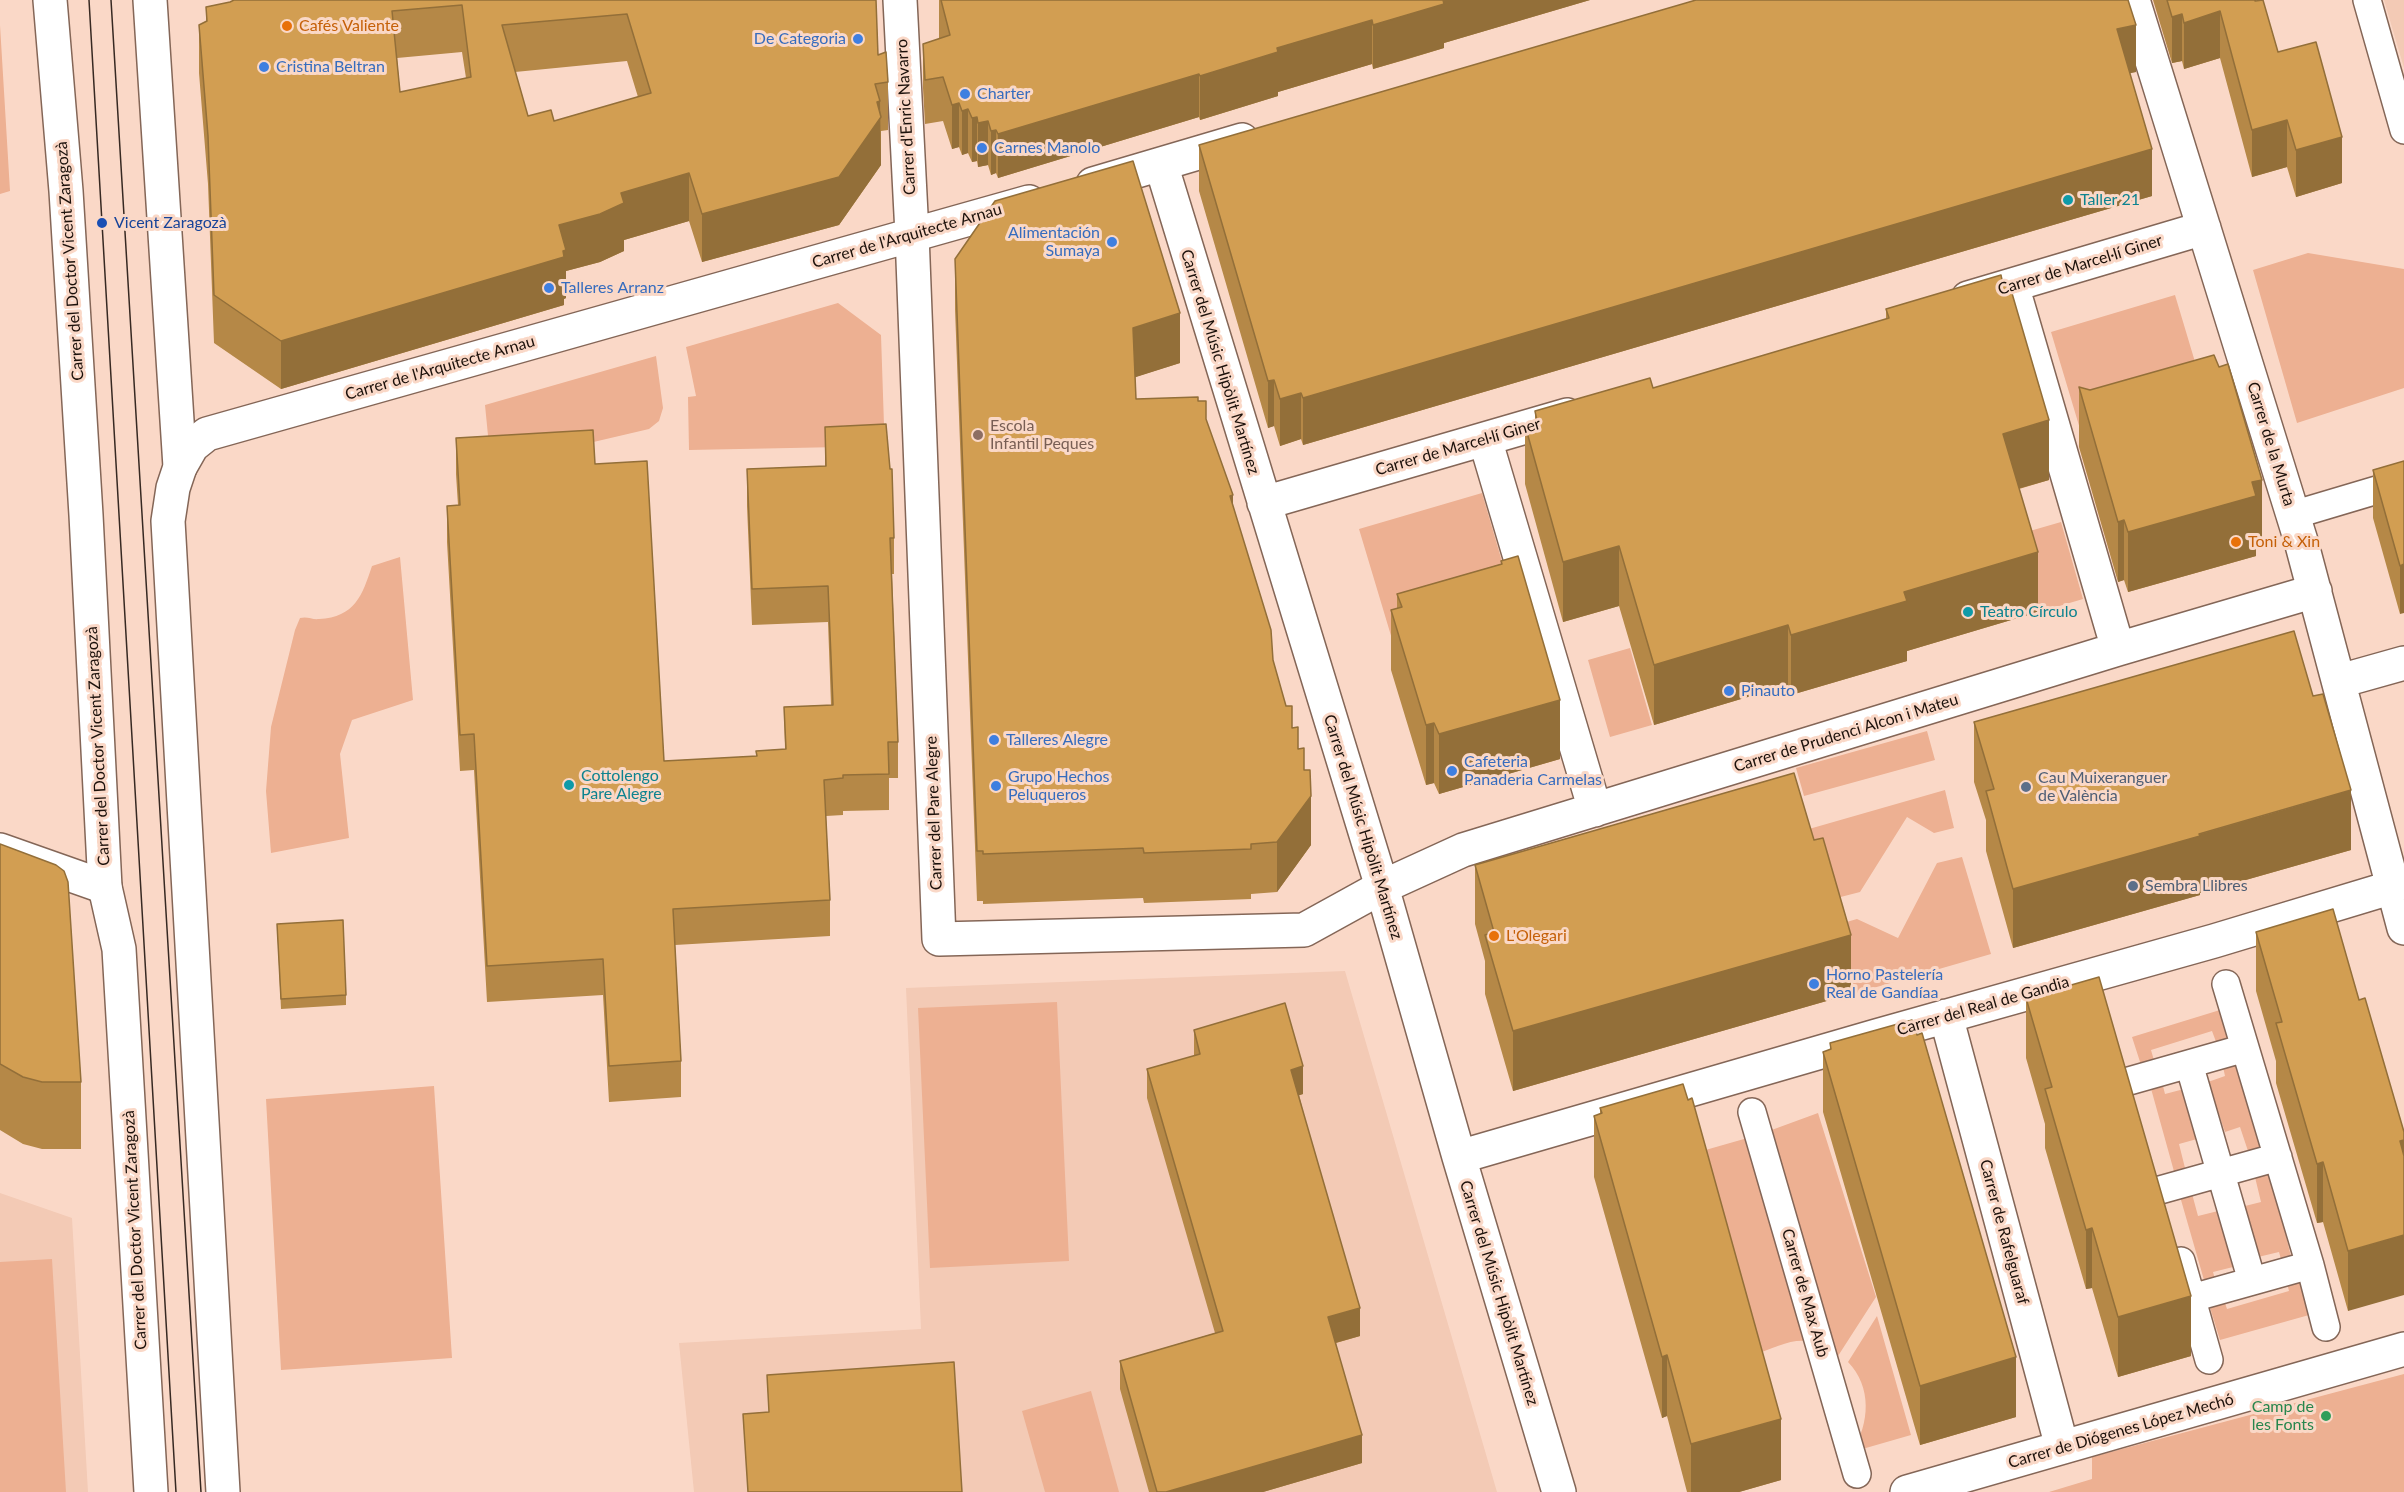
<!DOCTYPE html>
<html>
<head>
<meta charset="utf-8">
<style>
	body { margin:0 }
	canvas { display:block; background:#fad8c7 }
</style>
</head>
<body>
<canvas width="2404" height="1492"></canvas>
<script>
const ctx = document.querySelector('canvas').getContext('2d');
ctx.lineJoin = 'round';
function fillPath(path, color) { ctx.fillStyle = color; ctx.fill(path, 'evenodd'); }
function stroke(path, color, width, dash) { ctx.strokeStyle = color; ctx.lineWidth = width; ctx.lineCap = dash ? 'butt' : 'round'; ctx.setLineDash(dash || []); ctx.stroke(path); }
function drawText(font, color, halo, rows, align = 'center') {
  ctx.font = font + ' Lato,sans-serif'; ctx.lineWidth = 6; ctx.setLineDash([]); ctx.textBaseline = 'middle'; ctx.strokeStyle = halo; ctx.fillStyle = color; for (const [text, x, y, turn = 0] of rows) {
    ctx.save(); ctx.translate(x, y); ctx.rotate((+turn || 0) * Math.PI / 180); ctx.textAlign = isNaN(turn) ? turn : align; if (halo) ctx.strokeText(text, 0, 0); ctx.fillText(text, 0, 0); ctx.restore();
  }
}
const built = new Path2D(`
	M2384,0H2404V68Z
	M1345,971L1497,1492H694L679,1343L921,1329L906,988Z
	M0,1193L72,1218L88,1492H0Z`);
const green = new Path2D(`
	M0,25L10,191L0,194Z
	M2308,253L2404,269V388L2297,423L2253,270Z
	M2175,295L2210,412L2086,449L2051,332Z
	M838,303L881,335L884,425L840,426L841,447L689,450L688,397L696,396L686,347Z
	M656,356L663,408L659,421L649,429L491,466L485,405Z
	M1482,493L1517,613L1395,649L1359,529Z
	M2061,522L2083,599L2039,612L2016,535Z
	M400,557L413,700L352,720L340,754L349,838L271,853L266,791L271,727L295,630L300,618C308,616 312,620 319,619C355,617 362,596 372,566Z
	M1630,648L1652,725L1610,737L1588,660Z
	M1927,731L1935,760L1804,796L1796,768Z
	M1945,790L1954,828L1934,833L1907,817L1860,892L1829,900L1809,829Z
	M1962,857L1991,954L1856,993L1836,925L1857,919L1898,938L1937,863Z
	M1057,1002L1069,1261L930,1268L918,1008Z
	M2220,1010L2230,1043L2218,1047L2212,1031L2151,1050L2155,1064L2142,1068L2132,1037Z
	M2235,1064L2262,1150L2249,1154L2240,1127L2225,1132L2208,1082L2225,1076L2223,1067Z
	M2162,1082L2165,1094L2184,1089L2197,1139L2179,1144L2186,1172L2175,1175L2150,1085Z
	M434,1086L452,1358L281,1370L266,1099Z
	M1818,1113L1876,1297L1838,1356C1806,1329 1785,1344 1752,1356L1695,1153L1758,1135Z
	M2270,1169L2292,1261L2282,1263L2279,1252L2258,1257L2245,1206L2261,1202L2254,1173Z
	M2191,1190L2198,1216L2218,1211L2233,1267L2213,1272L2216,1283L2206,1287L2179,1193Z
	M52,1259L66,1492H0V1262Z
	M2298,1276L2309,1315L2220,1340L2208,1301L2223,1297L2227,1309L2289,1291L2286,1279Z
	M1877,1316L1911,1435L1852,1452C1870,1423 1872,1387 1848,1362Z
	M2404,1374V1492H2049L2092,1479V1457Z
	M1091,1391L1119,1492H1045L1022,1411Z`);
const pedestrian = new Path2D(`
	M2367,0L2404,130
	M2293,515L2404,482
	M2226,984L2310,1265L2326,1327
	M2189,1064L2252,1281
	M2129,1081L2245,1048
	M1752,1112L1857,1474
	M2160,1190L2278,1157
	M2181,1261L2209,1360
	M2192,1298L2310,1265`);
const minor = new Path2D(`
	M900,0L912,234L939,939L1304,930L1382,887L1463,850L2118,649L2315,591
	M2133,0L2301,541L2404,928
	M1161,164L1382,887L1459,1157L1559,1492
	M1093,184L1242,140
	M2012,285L2118,649
	M1968,298L2204,228
	M1485,439L1595,810
	M180,467L192,446L207,434L1029,202
	M1264,503L1567,415
	M2340,681L2404,663
	M0,850L105,887
	M1946,1016L2062,1447
	M1459,1157L1876,1036L2214,941L2393,887
	M1907,1492L2404,1349`);
const tertiary = new Path2D(`
	M50,0L66,191L86,515L105,887L119,949L151,1492
	M150,0L180,467L173,488L168,521L223,1492`);
const tram = new Path2D(`
	M89,0L176,1492
	M111,0L201,1492`);
const wall = new Path2D(`
	M876,0L878,55L888,82V130L881,131V165L839,225L702,262L689,221L624,240V251L600,262L566,271V298L564,299V305L281,389L214,343L208,184L199,73V25L206,21V7L230,2ZM462,52L466,78L400,92L397,58ZM627,61L638,97L554,121L528,116L515,72Z
	M939,0H1590L1444,43V48L1408,59L1373,69L1372,64L1278,92V96L1200,120L1199,117L998,178L996,173L991,175L988,165L978,167L977,161L972,162L968,153L962,155L959,147L952,149L943,121L925,124L923,88V44L939,39Z
	M2153,0H2255L2278,52L2342,183L2296,197L2287,167L2252,177L2220,58L2184,69L2182,61L2172,63Z
	M2136,72L2130,73L2152,196L1303,445L1301,439L1280,446L1274,426L1268,428L1199,191V145Z
	M955,259L1180,363L1135,377L1136,399L1198,401L1206,419L1233,506L1273,660L1304,770L1311,845L1277,892L1251,894V899L1144,903L1143,898L983,904V901H977L955,309Z
	M1886,309L2049,480L2019,489L2038,612L1907,651V661L1791,695L1788,685L1654,725L1619,606L1563,622L1525,484V425L1535,422V411L1653,388L1886,319Z
	M2079,387L2262,540L2256,541V556L2128,592L2124,580L2118,582L2079,447Z
	M825,427L894,538V574H892L898,742V778H889V810L843,811V815L826,816L830,900V936L675,945L681,1061V1097L609,1102L603,995L487,1002L474,770L460,771L447,542V506L458,505L456,474V438L595,464L664,761L756,756V751L785,749L784,707L831,705L828,622L752,625L747,506V469L825,466Z
	M2404,461L2400,614L2373,518V470Z
	M1501,561L1560,759L1439,794L1434,783L1426,785L1391,670V610L1397,609V594L1501,564Z
	M1974,722L2351,850L2200,893V895L2013,948L1986,851V820L1974,782Z
	M0,844L81,1082V1149H42L23,1144L0,1130Z
	M1475,865L1851,994L1513,1091L1485,994V961L1475,924Z
	M277,924L346,995V1005L281,1009Z
	M2256,932L2359,1000L2348,1311L2323,1222L2317,1223L2276,1083V1061L2256,991Z
	M2026,998L2191,1356L2118,1377L2092,1288L2086,1289L2045,1148V1124L2026,1058Z
	M1194,1030L1303,1094L1299,1095L1360,1336L1336,1343L1362,1463L1263,1492H1149L1120,1389V1361L1215,1333L1147,1098V1069L1194,1056Z
	M1830,1043L2016,1417L1920,1445L1823,1112V1052L1830,1050Z
	M1600,1108L1781,1480L1739,1492H1687L1667,1416L1662,1418L1594,1177V1116L1600,1114Z
	M767,1375L962,1492H748L743,1414L769,1412Z`);
const shadedWall = new Path2D(`
	M1443,0H1590L1444,43V48L1373,69V25Z
	M2220,11V58L2184,69V23Z
	M2182,14V61L2172,63V17Z
	M1372,20V64L1278,92V96L1200,120V76L1277,48Z
	M2136,25V72L2117,76V29Z
	M1199,74V117L998,178V134Z
	M880,101L881,165L839,225L702,262V214L877,102Z
	M959,103V147L952,149V105Z
	M968,109V153L962,155V111Z
	M977,117V161L972,162V118Z
	M2287,120V167L2252,177V130Z
	M988,121V165L978,167V123Z
	M996,130V173L991,175V131Z
	M2342,137V183L2296,197V150Z
	M2152,149V196L1303,445V398Z
	M689,173V221L624,240V251L600,262L566,271V298L564,299V305L281,389V341L559,225L621,193Z
	M1180,313V363L1133,378V328Z
	M1274,380V426L1268,428V381Z
	M1301,393V439L1280,446V399Z
	M2049,420V480L2003,493V434Z
	M2262,480V540L2256,541V556L2128,592V532L2252,482Z
	M1233,495V545L1230,496Z
	M2124,520V580L2118,582V522Z
	M1619,546V606L1563,622V562Z
	M2038,552V612L1907,651V661L1791,695V635L1904,592Z
	M2404,564V613L2400,614V566Z
	M1788,625V685L1654,725V665Z
	M1560,700V759L1439,794V734Z
	M1434,723V783L1426,785V725Z
	M2351,790V850L2200,893V895L2013,948V889Z
	M1311,796V845L1277,892V842Z
	M1851,935V994L1513,1091V1031Z
	M1303,1066V1094L1291,1098V1070Z
	M2404,1140V1199L2400,1141Z
	M2323,1162V1222L2317,1223V1164Z
	M2092,1228V1288L2086,1289V1230Z
	M2404,1235V1295L2348,1311V1251Z
	M2191,1296V1356L2118,1377V1317Z
	M1360,1308V1336L1328,1345V1317Z
	M1667,1355V1416L1662,1418V1357Z
	M2016,1357V1417L1920,1445V1386Z
	M1781,1419V1480L1739,1492H1691V1444Z
	M1362,1435V1463L1263,1492H1166Z`);
const building = new Path2D(`
	M234,0H876L878,55L886,52L888,82L875,84L880,101L877,102L881,117L839,177L702,214L689,173L621,193L624,203L600,214L559,225L566,250L563,251L564,257L281,341L214,295L208,136L199,25L207,21L206,7L230,2ZM462,5L471,77L400,92L392,11ZM627,14L651,93L554,121L551,110L528,116L502,25Z
	M941,0H1443L1444,4L1373,25L1372,20L1277,48L1278,52L1200,76L1199,74L998,134L996,130L991,131L988,121L978,123L977,117L972,118L968,109L962,111L959,103L952,105L943,77L925,80L923,44L950,35Z
	M1696,0H2128L2136,25L2117,29L2152,149L1303,398L1301,393L1280,399L1274,380L1268,381L1199,145Z
	M2167,0H2255V1L2263,0L2278,52L2316,42L2342,137L2296,150L2287,120L2252,130L2220,11L2184,23L2182,14L2172,17Z
	M1133,161L1180,313L1133,328L1136,399L1198,397V401H1206V419L1233,495L1230,496L1271,630L1273,660L1286,706H1292V728L1298,727V749L1304,748V770H1310L1311,796L1277,842L1251,844V849L1144,853L1143,848L983,854V851H977L955,259L995,201Z
	M2001,275L2003,285L2009,283L2049,420L2003,434L2038,552L1904,592L1907,601L1791,635L1788,625L1654,665L1619,546L1563,562L1525,425L1537,421L1535,411L1650,378L1653,388L1889,318L1886,309Z
	M2214,355L2219,367L2228,364L2262,480L2252,482L2256,496L2128,532L2124,520L2118,522L2079,387L2090,390Z
	M886,424L890,469H892L894,538H890L898,742H888L889,774L843,775V778L824,780L830,900L673,909L681,1061L609,1066L603,959L487,966L474,734L460,735L447,506L460,505L456,438L593,430L595,464L647,461L664,761L757,756L756,751L786,749L784,707L833,705L828,586L752,589L747,469L826,466L825,427Z
	M2404,461V564L2400,566L2373,470Z
	M1518,556L1560,700L1439,734L1434,723L1426,725L1391,610L1402,607L1397,594L1502,564L1501,561Z
	M2294,631L2313,696L2323,694L2351,790L2199,834L2200,836L2013,889L1986,791L1994,789L1974,722Z
	M1794,773L1814,840L1823,838L1851,935L1513,1031L1485,935L1494,932L1475,865Z
	M0,844L56,865L64,871L68,882L81,1082H42L23,1077L0,1064Z
	M2333,909L2359,1000L2365,998L2404,1132V1140L2400,1141L2404,1156V1235L2348,1251L2323,1162L2317,1164L2276,1023L2282,1022L2256,932Z
	M343,920L346,995L281,999L277,924Z
	M2099,977L2191,1296L2118,1317L2092,1228L2086,1230L2045,1089L2052,1087L2026,998Z
	M1285,1003L1303,1066L1291,1070L1360,1308L1328,1317L1362,1435L1166,1492H1157L1120,1361L1223,1331L1147,1069L1200,1054L1194,1030Z
	M1912,1020L1917,1035L1922,1033L2016,1357L1920,1386L1823,1052L1831,1049L1830,1043Z
	M1683,1084L1688,1100L1692,1098L1781,1419L1691,1444L1667,1355L1662,1357L1594,1116L1602,1113L1600,1108Z
	M954,1362L962,1492H748L743,1414L769,1412L767,1375Z`);
const markers = [
	[287,26,6,"#e8710a"],
	[858,39,6,"#3f7fe0"],
	[264,67,6,"#3f7fe0"],
	[965,94,6,"#3f7fe0"],
	[982,148,6,"#3f7fe0"],
	[2068,200,6,"#0f9aa8"],
	[102,223,6,"#1a4fb4"],
	[1112,242,6,"#3f7fe0"],
	[549,288,6,"#3f7fe0"],
	[978,435,6,"#8d6e63"],
	[2236,542,6,"#e8710a"],
	[1968,612,6,"#0f9aa8"],
	[1729,691,6,"#3f7fe0"],
	[994,740,6,"#3f7fe0"],
	[1452,771,6,"#3f7fe0"],
	[569,785,6,"#0f9aa8"],
	[996,786,6,"#3f7fe0"],
	[2026,787,6,"#5c6f8a"],
	[2133,886,6,"#5c6f8a"],
	[1494,936,6,"#e8710a"],
	[1814,984,6,"#3f7fe0"],
	[2326,1416,6,"#2e9e5b"]
];
const foodNames = [
	["Cafés Valiente",299,26],
	["Toni & Xin",2248,542],
	["L'Olegari",1506,936]
];
const shopNames = [
	["De Categoria",846,39,"right"],
	["Cristina Beltran",276,67],
	["Charter",977,94],
	["Carnes Manolo",994,148],
	["Alimentación",1100,233,"right"],
	["Sumaya",1100,251,"right"],
	["Talleres Arranz",561,288],
	["Pinauto",1741,691],
	["Talleres Alegre",1006,740],
	["Cafeteria",1464,762],
	["Panaderia Carmelas",1464,780],
	["Grupo Hechos",1008,777],
	["Peluqueros",1008,795],
	["Horno Pastelería",1826,975],
	["Real de Gandíaa",1826,993]
];
const streetNames = [
	["Carrer d'Enric Navarro",906,117,-93],
	["Carrer de l'Arquitecte Arnau",907,236,-16],
	["Carrer del Doctor Vicent Zaragozà",70,261,-94],
	["Carrer de Marcel·lí Giner",2080,265,-17],
	["Carrer del Músic Hipòlit Martínez",1220,362,73],
	["Carrer de l'Arquitecte Arnau",440,368,-16],
	["Carrer de la Murta",2271,444,73],
	["Carrer de Marcel·lí Giner",1458,447,-16],
	["Carrer de Prudenci Alcon i Mateu",1846,733,-17],
	["Carrer del Doctor Vicent Zaragozà",98,746,-93],
	["Carrer del Pare Alegre",934,813,-92],
	["Carrer del Músic Hipòlit Martínez",1363,827,73],
	["Carrer del Real de Gandia",1983,1006,-16],
	["Carrer del Doctor Vicent Zaragozà",135,1230,-93],
	["Carrer de Rafelguaraf",2004,1232,75],
	["Carrer del Músic Hipòlit Martínez",1499,1293,73],
	["Carrer de Max Aub",1805,1293,74],
	["Carrer de Diógenes López Mechó",2121,1431,-16]
];
const cultureNames = [
	["Taller 21",2080,200],
	["Teatro Círculo",1980,612],
	["Cottolengo",581,776],
	["Pare Alegre",581,794]
];
const transitNames = [
	["Vicent Zaragozà",114,223]
];
const educationNames = [
	["Escola",990,426],
	["Infantil Peques",990,444]
];
const serviceNames = [
	["Cau Muixeranguer",2038,778],
	["de València",2038,796],
	["Sembra Llibres",2145,886]
];
const leisureNames = [
	["Camp de",2314,1407],
	["les Fonts",2314,1425]
];
fillPath(built, '#f3cab5');
fillPath(green, '#edb092');
stroke(pedestrian, '#846657', 30);
stroke(minor, '#846657', 36);
stroke(tertiary, '#846657', 36);
stroke(pedestrian, '#fff', 27);
stroke(minor, '#fff', 33);
stroke(tertiary, '#fff', 33);
stroke(tram, '#372922', 1.5);
fillPath(wall, '#b58847');
fillPath(shadedWall, '#936f39');
fillPath(building, '#d29e52');
stroke(building, '#936f39', 1.5);
for (const [x, y, r, color] of markers) { const dot = new Path2D(); dot.arc(x, y, r, 0, 2 * Math.PI); ctx.fillStyle = color; ctx.fill(dot); stroke(dot, '#fad8c7', 2); }
drawText('16px', '#c56008', '#fad8c7', foodNames, 'left');
drawText('16px', '#366cbe', '#fad8c7', shopNames, 'left');
drawText('16px', '#1c110b', '#fad8c7', streetNames);
drawText('16px', '#0d838f', '#fad8c7', cultureNames, 'left');
drawText('16px', '#164399', '#fad8c7', transitNames, 'left');
drawText('16px', '#785e54', '#fad8c7', educationNames, 'left');
drawText('16px', '#4e5e75', '#fad8c7', serviceNames, 'left');
drawText('16px', '#27864d', '#fad8c7', leisureNames, 'right');
</script>
</body>
</html>
